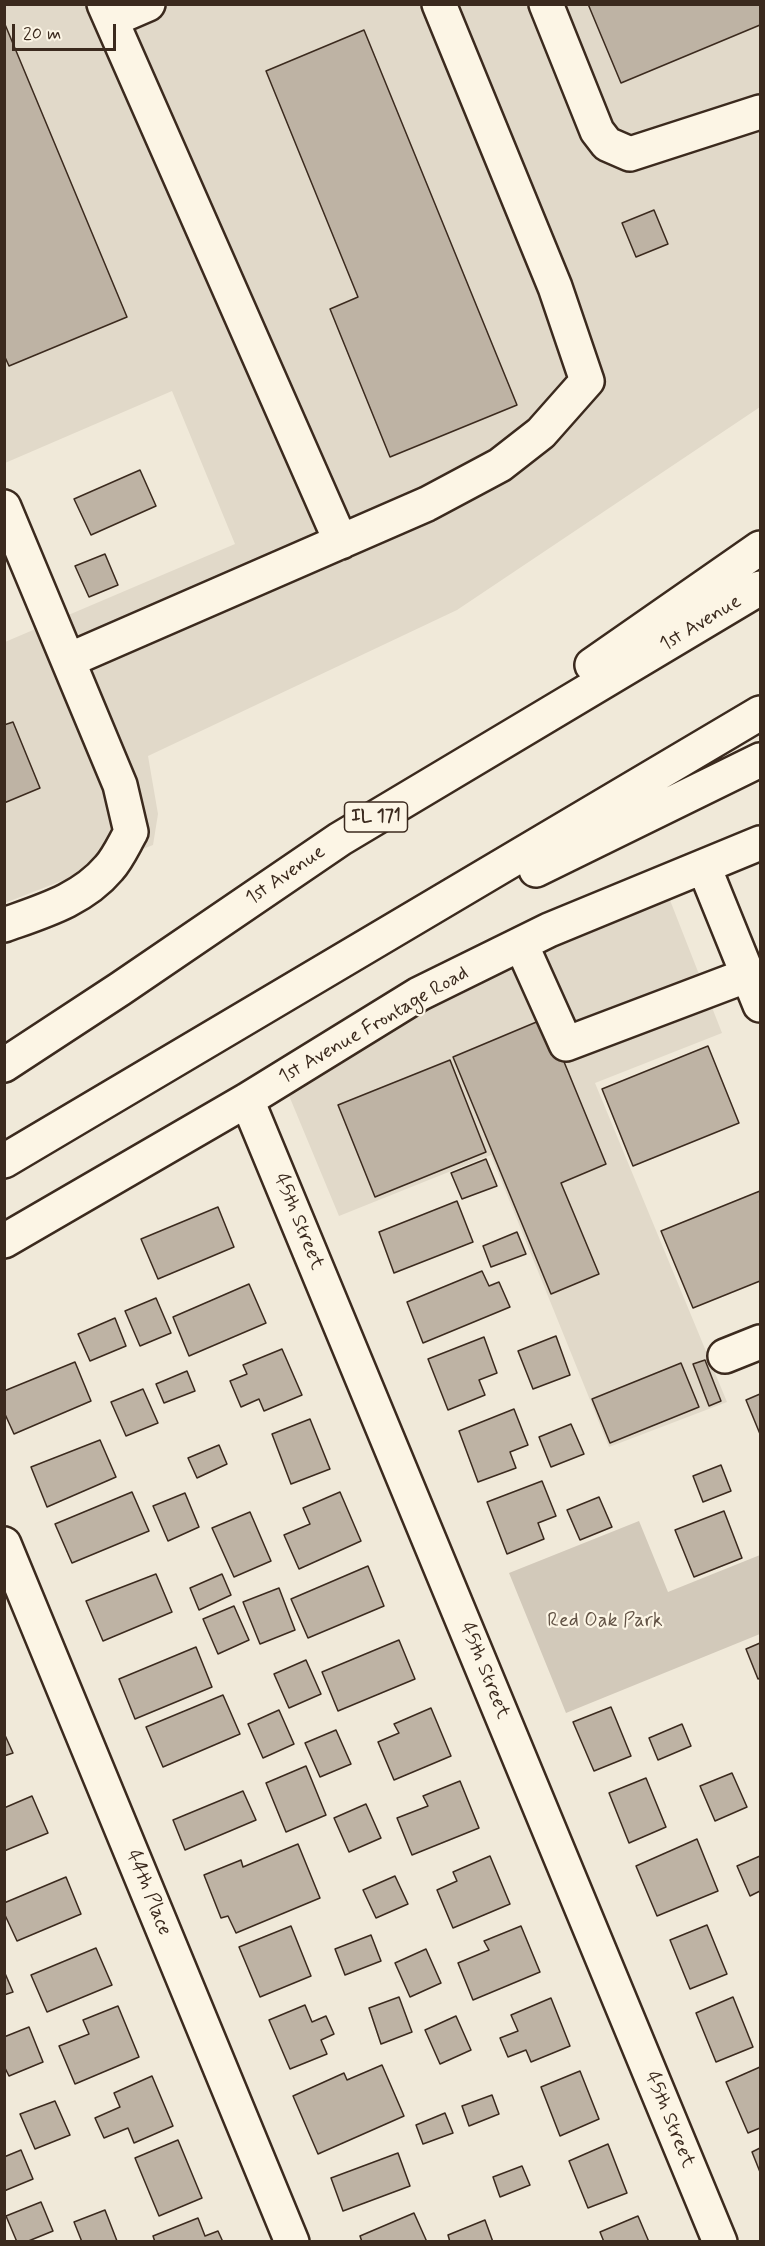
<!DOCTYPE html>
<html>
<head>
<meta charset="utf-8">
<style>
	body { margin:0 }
	#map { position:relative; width:765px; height:2246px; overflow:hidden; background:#f0e9d9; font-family:Mynerve,sans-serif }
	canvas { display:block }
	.frame { position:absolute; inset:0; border:6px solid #3b2a1e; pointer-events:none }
	.scale { position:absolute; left:12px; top:24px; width:104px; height:27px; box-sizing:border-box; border:3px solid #3b2a1e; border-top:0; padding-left:8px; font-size:18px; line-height:21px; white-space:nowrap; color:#3b2a1e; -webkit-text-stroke:4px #fcf5e5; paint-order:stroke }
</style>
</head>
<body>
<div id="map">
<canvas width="765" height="2246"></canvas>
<div class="frame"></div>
<div class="scale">20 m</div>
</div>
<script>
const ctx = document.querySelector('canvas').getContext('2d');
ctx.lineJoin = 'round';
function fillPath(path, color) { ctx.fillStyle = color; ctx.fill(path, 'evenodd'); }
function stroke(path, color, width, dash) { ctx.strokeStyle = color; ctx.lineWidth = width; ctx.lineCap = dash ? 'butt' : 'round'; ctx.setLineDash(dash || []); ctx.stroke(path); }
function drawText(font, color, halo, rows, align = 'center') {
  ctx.font = font + ' Mynerve,sans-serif'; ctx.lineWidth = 4.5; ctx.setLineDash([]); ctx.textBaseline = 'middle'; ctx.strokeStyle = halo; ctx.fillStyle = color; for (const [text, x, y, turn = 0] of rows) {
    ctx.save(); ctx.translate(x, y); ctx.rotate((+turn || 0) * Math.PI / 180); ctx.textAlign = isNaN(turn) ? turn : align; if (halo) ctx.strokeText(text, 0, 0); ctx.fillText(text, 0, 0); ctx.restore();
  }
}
const built = new Path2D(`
	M5,5H760V407L457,610L148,756L158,814L153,845L5,903V642L235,544L172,391L5,463Z
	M666,890L722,1033L595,1083L727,1402L609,1447L491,1155L339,1216L285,1086L422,1005Z`);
const green = new Path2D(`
	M639,1521L668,1592L760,1555V1634L566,1713L509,1573Z`);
const building = new Path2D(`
	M588,4H760V25L621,83Z
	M4,22L127,317L9,366L4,355Z
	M364,30L517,405L390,457L330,309L358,297L266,71Z
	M654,210L668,244L636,257L622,223Z
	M140,470L156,506L91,535L74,499Z
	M105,554L118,585L89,597L75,566Z
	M13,722L40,788L4,803V725Z
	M546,1018L606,1164L561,1183L599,1274L551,1294L453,1057Z
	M708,1046L739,1123L633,1166L602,1089Z
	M450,1060L486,1152L375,1197L338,1105Z
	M486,1159L497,1186L462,1199L451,1173Z
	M760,1191V1281L693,1308L661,1231Z
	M457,1201L473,1242L394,1273L379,1232Z
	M218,1207L234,1247L158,1279L141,1239Z
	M517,1232L526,1254L491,1267L483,1246Z
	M482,1271L489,1286L499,1282L510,1307L423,1343L407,1302Z
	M249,1284L266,1323L189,1356L173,1317Z
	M156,1298L171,1333L140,1346L125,1311Z
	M115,1318L126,1346L90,1361L78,1334Z
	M556,1336L570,1375L533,1389L518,1351Z
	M484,1337L497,1373L479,1380L485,1395L448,1410L428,1359Z
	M282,1349L302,1395L264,1411L259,1399L241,1407L230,1381L247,1374L243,1365Z
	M705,1360L721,1401L709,1406L693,1364Z
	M75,1362L91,1401L14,1434L4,1412V1391Z
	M681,1363L699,1407L610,1443L592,1399Z
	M187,1371L195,1391L164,1403L156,1384Z
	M143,1389L158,1423L126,1436L111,1402Z
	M760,1394V1434L746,1400Z
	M514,1409L528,1445L510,1452L516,1468L478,1482L459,1431Z
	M310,1419L330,1469L291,1484L272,1434Z
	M571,1424L584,1454L551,1467L539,1437Z
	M100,1440L116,1477L47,1507L31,1467Z
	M219,1445L227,1464L197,1478L188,1458Z
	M721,1465L731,1491L703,1502L693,1476Z
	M542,1481L556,1516L538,1523L544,1539L507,1554L487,1502Z
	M132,1492L149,1531L72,1563L55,1524Z
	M340,1492L361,1541L299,1569L284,1535L310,1524L303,1508Z
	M185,1493L199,1527L168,1541L153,1506Z
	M599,1497L612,1527L580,1540L567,1510Z
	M724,1511L742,1558L694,1577L675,1530Z
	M250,1512L271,1561L234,1577L212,1528Z
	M368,1566L384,1606L308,1638L291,1599Z
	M156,1574L172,1612L103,1641L86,1601Z
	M222,1574L231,1595L199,1610L190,1588Z
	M279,1588L295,1630L260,1644L243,1602Z
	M234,1606L249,1640L218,1654L203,1619Z
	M399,1640L415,1679L338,1711L322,1672Z
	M760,1643V1678L758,1679L746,1649Z
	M196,1647L212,1687L135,1719L119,1679Z
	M306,1660L321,1694L289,1708L274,1674Z
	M223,1695L240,1734L163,1767L146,1727Z
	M611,1707L631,1756L594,1771L573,1722Z
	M431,1708L451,1756L394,1780L378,1742L399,1733L394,1724Z
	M279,1710L294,1744L263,1758L248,1724Z
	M682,1724L691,1746L658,1760L649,1738Z
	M336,1730L351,1764L320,1777L305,1743Z
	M4,1733L13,1753L4,1756Z
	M306,1766L326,1815L286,1832L266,1783Z
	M732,1773L747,1807L715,1821L700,1786Z
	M646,1778L666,1827L629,1843L609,1793Z
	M460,1781L479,1828L412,1855L397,1818L428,1806L423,1796Z
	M243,1791L256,1820L185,1850L173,1820Z
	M32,1796L48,1833L4,1851V1808Z
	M366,1804L381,1838L349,1852L334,1818Z
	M697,1839L718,1891L657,1916L636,1866Z
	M298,1844L320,1898L236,1933L228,1916L221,1918L204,1875L241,1860L243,1867Z
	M490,1856L510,1904L453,1928L437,1890L457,1881L453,1872Z
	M760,1856V1891L750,1896L737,1866Z
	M395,1876L408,1904L376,1918L363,1890Z
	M66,1877L81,1914L17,1941L4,1913V1903Z
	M707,1925L727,1974L690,1989L670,1940Z
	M291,1926L311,1976L260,1997L239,1947Z
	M521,1926L540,1972L473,2000L458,1963L489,1950L484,1941Z
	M371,1935L381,1961L345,1975L335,1949Z
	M96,1948L112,1985L47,2012L31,1975Z
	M426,1949L441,1983L410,1997L395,1963Z
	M4,1971L13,1992L4,1995Z
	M399,1997L412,2032L381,2044L369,2008Z
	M733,1997L753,2047L716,2062L696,2013Z
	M551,1998L570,2046L531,2062L526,2050L508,2057L500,2038L518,2031L511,2015Z
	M305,2005L312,2022L326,2016L334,2034L321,2040L327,2054L290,2069L269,2020Z
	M118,2006L139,2057L75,2084L59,2046L89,2034L83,2020Z
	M456,2016L471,2050L440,2064L425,2030Z
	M29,2027L43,2062L9,2076L4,2066V2037Z
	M382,2065L404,2116L318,2154L293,2096L344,2073L347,2080Z
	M760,2067V2128L748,2133L726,2082Z
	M580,2071L599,2119L560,2136L541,2087Z
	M152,2076L173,2126L134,2143L128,2128L104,2138L95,2118L120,2107L114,2093Z
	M492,2095L499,2114L469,2126L462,2106Z
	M55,2101L70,2135L35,2149L20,2114Z
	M445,2113L453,2133L423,2144L416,2125Z
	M178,2140L202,2198L159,2216L135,2158Z
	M608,2144L627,2193L588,2208L569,2161Z
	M760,2148V2172L752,2152Z
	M21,2150L33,2179L4,2191V2157Z
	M398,2153L410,2186L343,2211L331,2178Z
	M522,2166L530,2185L500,2197L493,2177Z
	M41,2202L53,2231L26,2242H17L6,2216Z
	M105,2210L117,2241L82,2242L74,2222Z
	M414,2213L427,2242H362L360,2236Z
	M638,2216L649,2242H604L600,2232Z
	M198,2218L205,2236L218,2231L223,2242H155L153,2236Z
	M485,2220L493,2242H450L448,2235Z`);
const minor = new Path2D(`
	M104,4L341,542
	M546,4L597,131L607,144L630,154L760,112
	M111,20L148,4
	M4,507L120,785L131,832C124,844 118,858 109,868C82,900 43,911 4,925
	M69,660L427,504L500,465L541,433L587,381L555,287L439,4
	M704,867L760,1005
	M521,944L566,1044L748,975
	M247,1100L720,2242
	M4,1241L247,1100L419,994L549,930L760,843
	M725,1356L760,1342
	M4,1544L292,2242`);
const major = new Path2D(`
	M592,665L760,548
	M536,870L760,760
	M4,1065L120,989L340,839L760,588
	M4,1161L760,713`);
const shields = [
	[376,817,63]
];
const shieldNames = [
	["IL 171",376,817]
];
const streetNames = [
	["1st Avenue",701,624,-31],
	["1st Avenue",286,876,-34],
	["1st Avenue Frontage Road",374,1026,-30],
	["45th Street",298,1222,68],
	["45th Street",484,1671,68],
	["44th Place",148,1893,68],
	["45th Street",669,2120,68]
];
const parkNames = [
	["Red Oak Park",605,1622]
];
fillPath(built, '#e1d9c9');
fillPath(green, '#d2c9ba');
fillPath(building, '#beb3a4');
stroke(building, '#3b2a1e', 1.5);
stroke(minor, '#3b2a1e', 38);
stroke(major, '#3b2a1e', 38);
stroke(minor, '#fcf5e5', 33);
stroke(major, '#fcf5e5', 33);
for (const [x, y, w] of shields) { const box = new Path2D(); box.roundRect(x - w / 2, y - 15, w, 30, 4.5); ctx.fillStyle = '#fcf5e5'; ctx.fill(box); stroke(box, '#3b2a1e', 1.5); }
drawText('bold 18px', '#3b2a1e', null, shieldNames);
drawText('20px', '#3b2a1e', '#fcf5e5', streetNames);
drawText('20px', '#615245', '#fcf5e5', parkNames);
</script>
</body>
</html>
